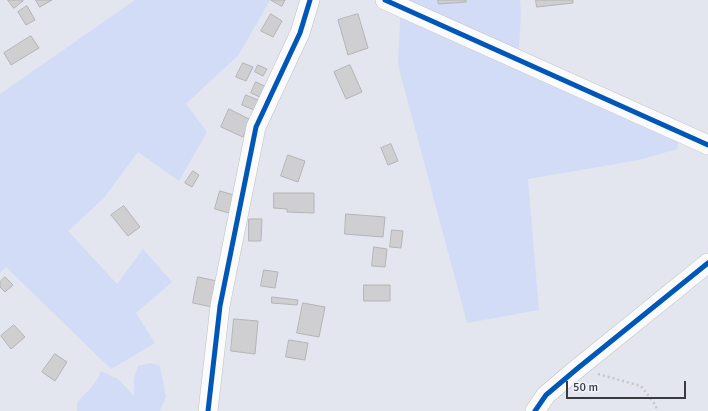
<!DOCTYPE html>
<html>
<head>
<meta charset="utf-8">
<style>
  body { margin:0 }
  #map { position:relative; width:708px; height:411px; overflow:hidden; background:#e3e6ee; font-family:Signika,sans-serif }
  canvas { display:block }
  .scale { position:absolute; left:566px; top:381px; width:120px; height:18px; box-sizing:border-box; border:2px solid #393b40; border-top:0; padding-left:5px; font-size:12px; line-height:14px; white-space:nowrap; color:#393b40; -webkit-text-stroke:3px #eef2fd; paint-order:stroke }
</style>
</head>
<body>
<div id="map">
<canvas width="708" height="411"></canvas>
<div class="scale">50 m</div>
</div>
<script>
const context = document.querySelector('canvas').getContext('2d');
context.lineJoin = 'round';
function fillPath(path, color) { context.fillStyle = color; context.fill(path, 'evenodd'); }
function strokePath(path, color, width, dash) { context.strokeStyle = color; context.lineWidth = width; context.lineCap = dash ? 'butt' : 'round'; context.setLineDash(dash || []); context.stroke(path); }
const green = new Path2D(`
  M 135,0 L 270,0 L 238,56 L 220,72 L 186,104 L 207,132 L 179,181 L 138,152 L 103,199 L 68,231 L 117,284 L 143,249 L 172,282 L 136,313 L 155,343 L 111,369 L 6,267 L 0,273 L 0,94 Z
  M 401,0 L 520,0 L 521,14 L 518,65 L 679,138 L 677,149 L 639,160 L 528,179 L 539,310 L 467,323 L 398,65 Z
  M 151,363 L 160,366 L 166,397 L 160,411 L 77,411 L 77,402 C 86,393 97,383 101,371 L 118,379 L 134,396 L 134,379 L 138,366 Z`);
const building = new Path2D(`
  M 8,0 L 23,0 L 23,1 L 14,8 Z
  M 36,0 L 52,0 L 40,7 Z
  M 271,0 L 285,0 L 282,6 Z
  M 438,0 L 466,0 L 466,2 L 439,4 Z
  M 536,0 L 573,0 L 573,3 L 537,7 Z
  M 27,6 L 35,20 L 26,25 L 18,12 Z
  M 271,14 L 282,21 L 273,37 L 261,31 Z
  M 358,14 L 368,48 L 348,55 L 338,20 Z
  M 31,36 L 39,48 L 11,65 L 4,53 Z
  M 243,63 L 253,67 L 246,81 L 236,77 Z
  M 258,65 L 267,69 L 263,76 L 255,72 Z
  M 350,65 L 362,92 L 346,99 L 334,72 Z
  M 256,82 L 271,89 L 266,100 L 251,93 Z
  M 246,95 L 263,102 L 259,112 L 242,105 Z
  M 229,109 L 251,120 L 243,137 L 221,127 Z
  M 391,144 L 398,161 L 388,165 L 381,148 Z
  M 288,155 L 305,161 L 298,182 L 281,176 Z
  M 193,171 L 199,175 L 192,187 L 185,183 Z
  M 220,191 L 234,195 L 229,213 L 215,209 Z
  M 274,193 L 314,193 L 314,213 L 287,212 L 287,209 L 274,208 Z
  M 124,206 L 140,227 L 128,236 L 111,215 Z
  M 346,214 L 385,217 L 383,237 L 345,234 Z
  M 249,219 L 262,219 L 261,241 L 249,241 Z
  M 392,230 L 403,231 L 401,248 L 390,247 Z
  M 374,247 L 387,249 L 385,267 L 372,266 Z
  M 264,270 L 278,272 L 275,288 L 261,286 Z
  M 5,277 L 13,285 L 5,292 L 0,287 L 0,282 Z
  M 198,277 L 217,281 L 212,307 L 193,303 Z
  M 364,285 L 390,285 L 390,301 L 364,301 Z
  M 272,297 L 298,300 L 297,305 L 272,303 Z
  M 303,303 L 325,307 L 319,337 L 297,333 Z
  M 234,319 L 258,321 L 255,354 L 231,351 Z
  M 14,325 L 25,337 L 11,349 L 1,336 Z
  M 289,340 L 308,343 L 305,360 L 286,357 Z
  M 55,354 L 67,362 L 55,381 L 42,372 Z`);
const path = new Path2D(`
  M 598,374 L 641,386 L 654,403 L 658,411`);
const minor = new Path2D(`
  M 385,0 L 708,145
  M 208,411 L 220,306 L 256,127 L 300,33 L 310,0
  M 535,411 L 546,395 L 578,368 L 708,263`);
const cycleway = new Path2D(`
  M 385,0 L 708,145
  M 208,411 L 220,306 L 256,127 L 300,33 L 310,0
  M 535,411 L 546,395 L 578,368 L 708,263`);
fillPath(green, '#d2dcf6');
fillPath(building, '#cfcfd1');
strokePath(building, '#b4b3b5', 1);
strokePath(minor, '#bec1c6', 20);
strokePath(path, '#c5c6c8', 2.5, [2, 3]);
strokePath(minor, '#fbfbfc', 19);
strokePath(cycleway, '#0057b8', 5);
</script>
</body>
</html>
